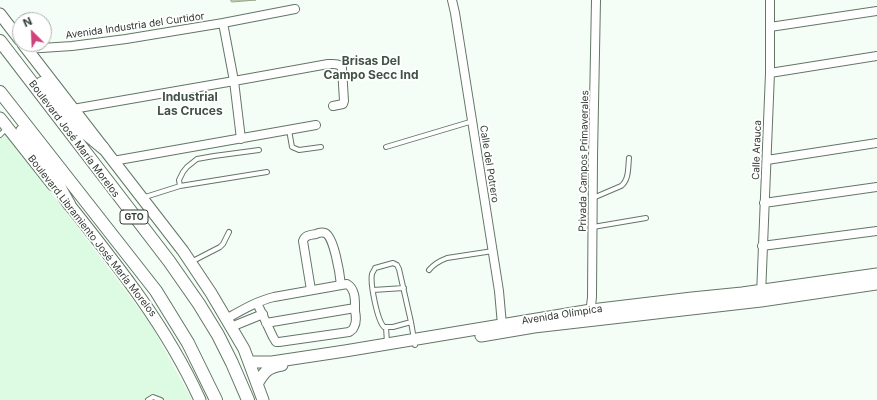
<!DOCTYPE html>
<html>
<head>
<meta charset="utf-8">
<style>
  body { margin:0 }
  #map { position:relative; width:877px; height:400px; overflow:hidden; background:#f5fef6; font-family:Inter,sans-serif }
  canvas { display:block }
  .north { position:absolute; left:12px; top:12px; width:40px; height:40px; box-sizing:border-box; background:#fff; border:1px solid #adb0ad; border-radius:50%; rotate:336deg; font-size:11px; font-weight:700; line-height:16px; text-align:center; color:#323a33 }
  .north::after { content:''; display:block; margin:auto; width:14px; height:18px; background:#cd437b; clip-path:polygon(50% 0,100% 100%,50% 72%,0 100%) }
</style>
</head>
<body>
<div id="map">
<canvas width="877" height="400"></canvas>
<div class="north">N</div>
</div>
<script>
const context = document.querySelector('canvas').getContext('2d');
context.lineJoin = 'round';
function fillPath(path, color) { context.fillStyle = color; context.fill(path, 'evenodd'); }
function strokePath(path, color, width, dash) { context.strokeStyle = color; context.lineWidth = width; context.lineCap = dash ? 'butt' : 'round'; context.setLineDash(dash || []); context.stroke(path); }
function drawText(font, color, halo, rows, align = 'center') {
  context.font = font + ' Inter,sans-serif'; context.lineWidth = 3.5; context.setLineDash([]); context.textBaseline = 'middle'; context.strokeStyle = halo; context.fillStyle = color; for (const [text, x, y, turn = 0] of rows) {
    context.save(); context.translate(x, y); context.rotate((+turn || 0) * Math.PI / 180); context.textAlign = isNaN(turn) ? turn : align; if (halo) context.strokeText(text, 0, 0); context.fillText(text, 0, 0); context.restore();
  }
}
const built = new Path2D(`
  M 0,125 L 150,323 L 192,400 L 0,400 Z`);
const building = new Path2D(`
  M 231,0 L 256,0 L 232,2 Z`);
const lane = new Path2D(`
  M 289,130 L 292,147 L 299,150 L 321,147
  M 0,135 L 7,128
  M 386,147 L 473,121
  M 180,186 L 179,180 L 183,172 L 187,167 L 197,159 L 214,156 L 259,150
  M 142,198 L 180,186 L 267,172
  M 593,198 L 621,186 C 629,180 628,168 629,158
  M 593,227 L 646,218
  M 191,262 L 220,247 L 223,244 L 229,232
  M 393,263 L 397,265 L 399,269 L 411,322 L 393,327 L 384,327 C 377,320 370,283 372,274 C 372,273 375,269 375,268 Z
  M 429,270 C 434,264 439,261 447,258 L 493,251
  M 373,290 L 404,288
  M 411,322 L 415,345
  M 386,327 L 387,343
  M 148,400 L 153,397 L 161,400`);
const street = new Path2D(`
  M 452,0 L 455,13 L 499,291 L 502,325 L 503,329
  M 223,23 L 234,81 L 241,139
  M 770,27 L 877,11
  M 26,49 L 72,46 L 126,39 L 223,23 L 295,9
  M 770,73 L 877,56
  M 73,109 L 234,81 L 328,64 C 334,64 339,63 342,68 L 344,101 L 343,104 L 333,106
  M 767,160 L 877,143
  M 113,161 L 316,125
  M 764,203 L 877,187
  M 762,246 L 877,231
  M 311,290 L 303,241 C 305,235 310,235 316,234 C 318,233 322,232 325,233 C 334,236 340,275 341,285
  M 761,295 L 770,73 L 770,0
  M 590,315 L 592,297 L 593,157 L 596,0
  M 226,319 C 242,310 257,301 274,297 L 347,284 C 356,289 355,302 355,311 C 356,316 357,322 354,327 C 353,330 352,330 349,332 L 279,342 L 276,342 L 273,337 L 257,303
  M 266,323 L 355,308
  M 231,327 L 263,314`);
const secondary = new Path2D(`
  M 0,14 L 20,40
  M 23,44 L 183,251 L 211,293 L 244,349 L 263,400
  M 0,118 L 53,185
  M 64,198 C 115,262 166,325 200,400
  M 481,336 L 534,327 L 761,301 L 877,284
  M 249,362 L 272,362 L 345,351 L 591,310 L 692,298 L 742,293 L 877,274
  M 257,384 C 264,372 268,367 282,365`);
const primary = new Path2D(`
  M 0,41 L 169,261 L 199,304 L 218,335 L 232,363 L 248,400
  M 42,83 L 77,126 L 103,148
  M 0,92 L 156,291 L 188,343 L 216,400
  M 22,131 L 52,174 L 69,204`);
const shields = [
  [134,217,28]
];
const shieldNames = [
  ["GTO",134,217]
];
const streetNames = [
  ["Avenida Industria del Curtidor",135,26,-8],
  ["Boulevard José María Morelos",74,139,53],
  ["Calle Arauca",757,150,-88],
  ["Privada Campos Primaverales",584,161,-89],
  ["Calle del Potrero",489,164,81],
  ["Boulevard Libramiento José María Morelos",92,236,52],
  ["Avenida Olímpica",562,315,-9]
];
const quarterNames = [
  ["Brisas Del",371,61],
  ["Campo Secc Ind",371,75],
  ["Industrial",190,97],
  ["Las Cruces",190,111]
];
fillPath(built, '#ddfae2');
fillPath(building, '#e1e7cf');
strokePath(building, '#9ca38c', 1);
strokePath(lane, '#637666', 6);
strokePath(street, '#637666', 10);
strokePath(secondary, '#637666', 13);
strokePath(primary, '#637666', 14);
strokePath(lane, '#fff', 4);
strokePath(street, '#fff', 8);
strokePath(secondary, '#fff', 11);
strokePath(primary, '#fff', 12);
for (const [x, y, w] of shields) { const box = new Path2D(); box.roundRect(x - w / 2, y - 7, w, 14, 3); context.fillStyle = '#fff'; context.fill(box); strokePath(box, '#323a33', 1); }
drawText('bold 9px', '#323a33', null, shieldNames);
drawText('10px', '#323a33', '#fff', streetNames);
drawText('bold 12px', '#415344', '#fff', quarterNames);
</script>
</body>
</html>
